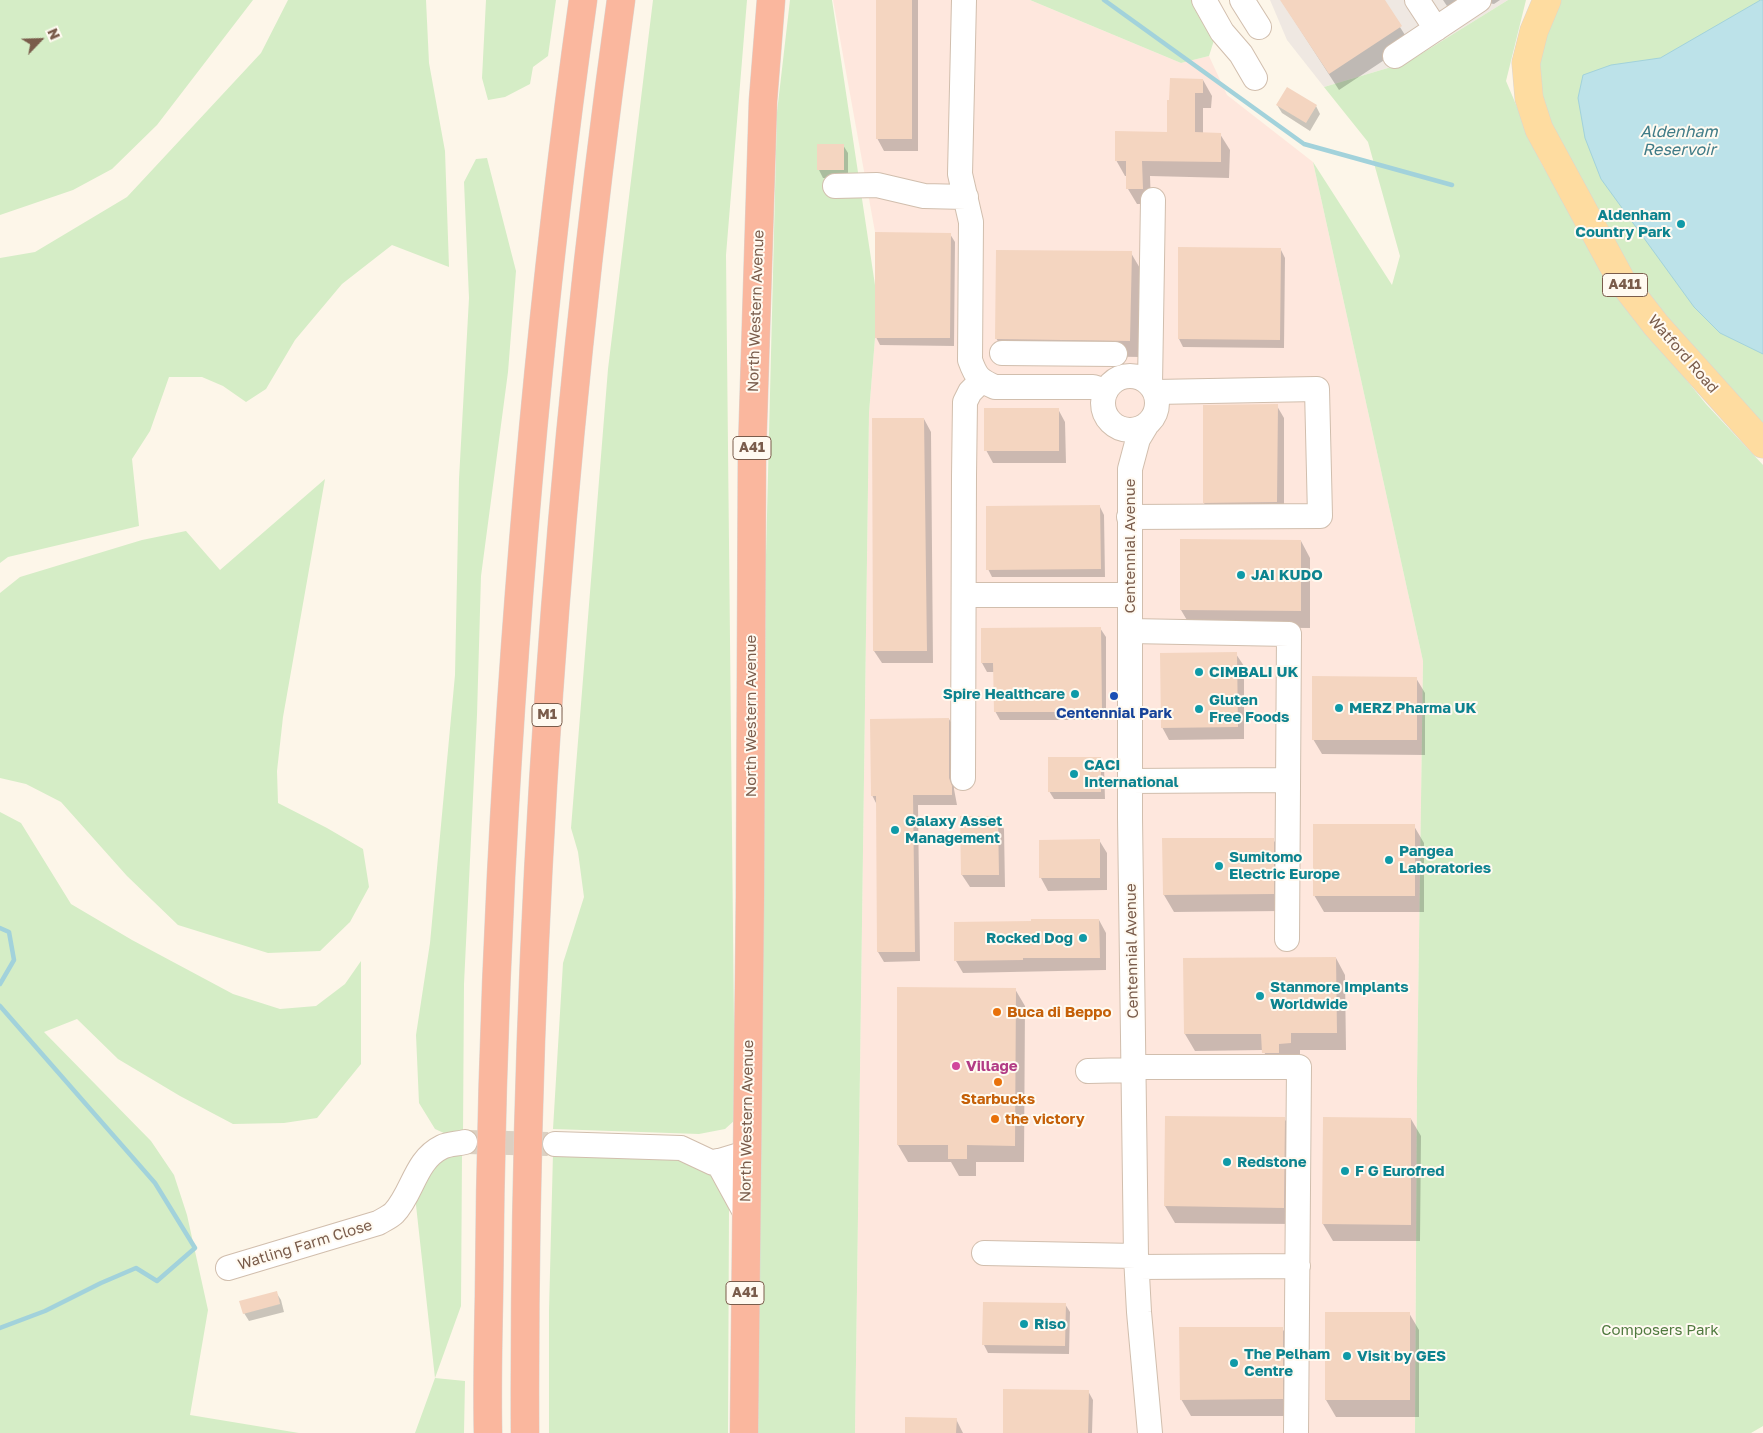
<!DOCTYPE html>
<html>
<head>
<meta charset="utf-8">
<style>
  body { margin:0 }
  #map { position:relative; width:1763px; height:1433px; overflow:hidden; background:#fdf6e9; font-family:"Golos Text",sans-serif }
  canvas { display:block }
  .north { position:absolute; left:15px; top:15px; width:50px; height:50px; -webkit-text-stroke:4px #fffaf1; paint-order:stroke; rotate:66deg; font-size:14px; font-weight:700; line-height:20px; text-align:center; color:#7a5c4b }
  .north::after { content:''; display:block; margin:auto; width:18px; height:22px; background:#7a5c4b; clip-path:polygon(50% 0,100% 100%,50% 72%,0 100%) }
</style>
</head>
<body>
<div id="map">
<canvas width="1763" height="1433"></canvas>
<div class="north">N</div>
</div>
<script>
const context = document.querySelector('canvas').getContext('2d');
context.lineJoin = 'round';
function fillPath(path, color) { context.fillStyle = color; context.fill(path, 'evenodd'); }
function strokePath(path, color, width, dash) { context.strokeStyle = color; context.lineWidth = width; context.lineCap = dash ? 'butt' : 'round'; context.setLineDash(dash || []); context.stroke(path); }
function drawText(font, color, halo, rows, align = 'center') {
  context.font = font + ' "Golos Text",sans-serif'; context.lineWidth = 4; context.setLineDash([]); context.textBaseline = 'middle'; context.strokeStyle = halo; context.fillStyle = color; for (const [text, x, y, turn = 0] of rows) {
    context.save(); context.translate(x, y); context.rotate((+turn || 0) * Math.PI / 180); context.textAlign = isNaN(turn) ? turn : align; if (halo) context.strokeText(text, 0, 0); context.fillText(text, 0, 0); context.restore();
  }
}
const commercial = new Path2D(`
  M 833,0 L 1030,0 L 1181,63 L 1209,56 L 1227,95 L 1313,162 L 1423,661 L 1417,1082 L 1415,1433 L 855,1433 L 869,413 L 875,338 L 875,232 Z`);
const industrial = new Path2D(`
  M 1270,0 L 1508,0 L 1408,62 L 1324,87 L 1287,40 Z`);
const green = new Path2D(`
  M 0,0 L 253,0 L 157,125 L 112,169 L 73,190 L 0,215 Z
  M 288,0 L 426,0 L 429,63 L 445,151 L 449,267 L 392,245 L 342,284 L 295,340 L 266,389 L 246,402 L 223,386 L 202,377 L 169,377 L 150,431 L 132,459 L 139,526 L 8,557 L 0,563 L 0,258 L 35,252 L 127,197 L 261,53 Z
  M 486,0 L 556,0 L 548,56 L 533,67 L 530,84 L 505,97 L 488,100 L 482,78 Z
  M 653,0 L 747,0 L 726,255 L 735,1120 L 725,1129 L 699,1134 L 553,1129 L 563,963 L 584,897 L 578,852 L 571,828 L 608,369 Z
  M 790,0 L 832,0 L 875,285 L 875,338 L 869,413 L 855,1433 L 758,1433 L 766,555 L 777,112 Z
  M 1030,0 L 1196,0 L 1216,34 L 1209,56 L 1181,63 Z
  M 1508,0 L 1526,0 L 1506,81 L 1540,161 L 1618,296 L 1706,404 L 1763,465 L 1763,1426 L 1751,1433 L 1415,1433 L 1417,1082 L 1423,661 L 1313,162 L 1392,285 L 1400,256 L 1368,142 L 1324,87 L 1408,62 Z
  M 1557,0 L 1763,0 L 1763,429 L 1629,277 L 1538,105 L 1534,56 Z
  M 487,158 L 516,271 L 508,372 L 481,576 L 477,715 L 464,984 L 463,1134 L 446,1134 L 435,1129 L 419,1103 L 416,1035 L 430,943 L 455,675 L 459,479 L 469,298 L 464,182 L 476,159 Z
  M 325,479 L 283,717 L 277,771 L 278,803 L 327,828 L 363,849 L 369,887 L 350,922 L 320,951 L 268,953 L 178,925 L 127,876 L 61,802 L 26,784 L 0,778 L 0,593 L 20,577 L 142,540 L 186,531 L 220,570 Z
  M 0,812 L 21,823 L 71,904 L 132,940 L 233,994 L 280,1009 L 316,1006 L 345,984 L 361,961 L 361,1064 L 317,1118 L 284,1123 L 233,1124 L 180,1096 L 118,1059 L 77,1019 L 44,1032 L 151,1141 L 174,1175 L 187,1215 L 208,1310 L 190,1415 L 299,1433 L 0,1433 Z
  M 553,1153 L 665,1154 L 714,1173 L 729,1209 L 728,1433 L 549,1433 L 549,1311 Z
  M 448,1155 L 462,1155 L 461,1306 L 435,1378 L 465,1381 L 464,1433 L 415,1433 L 435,1378 L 415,1196 L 427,1171 Z`);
const water = new Path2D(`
  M 1761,0 L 1763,0 L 1763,354 L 1720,333 L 1694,307 L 1601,179 L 1585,138 L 1578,98 L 1583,75 L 1611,65 L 1660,58 Z`);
const shadow = new Path2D(`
  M 877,0 L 918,0 L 918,151 L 884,151 L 877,138 Z
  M 1281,0 L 1383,0 L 1410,43 L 1339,90 Z
  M 1443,0 L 1500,0 L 1494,4 L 1488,3 L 1457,21 Z
  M 1203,80 L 1212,96 L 1211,108 L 1203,108 L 1203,134 L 1220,134 L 1230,150 L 1229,178 L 1150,176 L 1151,204 L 1137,204 L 1128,189 L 1127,176 L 1125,176 L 1116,160 L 1168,133 Z
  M 1277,105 L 1316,106 L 1320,114 L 1310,131 L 1282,113 Z
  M 843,145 L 848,153 L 848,178 L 823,178 L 819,170 Z
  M 950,234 L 955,242 L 954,346 L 880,345 L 876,337 Z
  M 1281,250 L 1285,258 L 1284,348 L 1183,347 L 1179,339 Z
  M 1131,253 L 1141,270 L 1140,357 L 1006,355 L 996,338 Z
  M 1277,406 L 1284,418 L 1284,515 L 1211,515 L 1204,503 Z
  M 1058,409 L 1065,422 L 1066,463 L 993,463 L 986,450 Z
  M 924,419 L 931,432 L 933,663 L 882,663 L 874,651 Z
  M 1100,507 L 1104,515 L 1105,577 L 992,577 L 988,569 Z
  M 1182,541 L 1301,541 L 1310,558 L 1310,628 L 1191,627 L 1181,610 Z
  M 1100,628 L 1106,637 L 1106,720 L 1000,720 L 995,711 L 995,672 L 987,672 L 982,663 Z
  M 1236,654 L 1244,666 L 1244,739 L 1169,740 L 1162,727 Z
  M 1416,678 L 1425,693 L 1425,755 L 1322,754 L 1313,739 Z
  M 949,719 L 955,729 L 954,789 L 957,805 L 918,805 L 920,961 L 884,962 L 878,952 L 877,805 L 872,795 Z
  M 1100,758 L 1104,766 L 1105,799 L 1054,799 L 1049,791 Z
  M 997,817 L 1004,829 L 1005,887 L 970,887 L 962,875 Z
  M 1414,826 L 1424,843 L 1424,912 L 1324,912 L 1314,895 Z
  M 1273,839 L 1283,856 L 1283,911 L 1174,912 L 1164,895 Z
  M 1099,840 L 1107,853 L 1107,890 L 1048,891 L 1041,878 L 1040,841 Z
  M 1099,920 L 1106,933 L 1106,970 L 963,973 L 956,961 Z
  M 1336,958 L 1345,975 L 1346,1050 L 1300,1050 L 1300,1060 L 1273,1069 L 1263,1050 L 1195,1051 L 1185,1034 L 1184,959 Z
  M 1015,989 L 1025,1006 L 1024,1162 L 976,1162 L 976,1176 L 959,1176 L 951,1162 L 908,1162 L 898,1145 Z
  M 1284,1118 L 1294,1135 L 1293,1224 L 1175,1223 L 1165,1206 Z
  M 1411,1119 L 1421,1136 L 1420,1241 L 1333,1241 L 1323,1224 Z
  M 276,1292 L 281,1300 L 284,1312 L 249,1321 L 244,1313 Z
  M 984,1303 L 1065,1304 L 1070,1312 L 1069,1354 L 988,1353 L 984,1345 Z
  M 1409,1313 L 1419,1330 L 1419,1417 L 1336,1417 L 1326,1400 Z
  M 1282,1328 L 1292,1345 L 1292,1416 L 1191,1416 L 1181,1399 Z
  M 1088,1391 L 1093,1400 L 1092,1433 L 1004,1433 Z
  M 956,1419 L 963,1433 L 906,1433 Z`);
const stream = new Path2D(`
  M 1104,0 L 1304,144 L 1452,185
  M 0,928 L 9,932 L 14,960 L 0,984
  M 0,1006 L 155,1183 L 195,1248 L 157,1281 L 136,1268 L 101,1283 L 45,1311 L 0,1328`);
const building = new Path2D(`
  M 876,0 L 912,0 L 912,139 L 876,139 Z
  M 1280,0 L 1385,0 L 1402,26 L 1329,74 Z
  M 1170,78 L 1203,79 L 1203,93 L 1195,93 L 1195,132 L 1221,133 L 1221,162 L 1142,161 L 1143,189 L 1126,189 L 1126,161 L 1115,161 L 1115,131 L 1167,132 L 1167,100 L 1169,100 Z
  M 1287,87 L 1317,105 L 1306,123 L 1276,105 Z
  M 817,144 L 844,144 L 844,170 L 817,170 Z
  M 875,232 L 951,233 L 950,338 L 875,338 Z
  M 1178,247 L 1281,248 L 1280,340 L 1178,339 Z
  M 996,250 L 1132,251 L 1130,341 L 995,339 Z
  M 1278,404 L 1277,502 L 1203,503 L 1203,405 Z
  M 984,408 L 1059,408 L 1059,451 L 984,451 Z
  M 872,418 L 924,418 L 927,651 L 873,651 Z
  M 1100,505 L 1101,569 L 986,570 L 986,506 Z
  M 1180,539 L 1301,540 L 1301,611 L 1180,610 Z
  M 1101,627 L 1102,712 L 994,712 L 993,663 L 981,663 L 981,628 Z
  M 1237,652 L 1238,727 L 1161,728 L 1160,653 Z
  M 1312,676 L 1417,677 L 1417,740 L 1312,740 Z
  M 949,718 L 949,778 L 952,786 L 952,795 L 913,795 L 915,952 L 877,952 L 876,796 L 871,796 L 870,719 Z
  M 1048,757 L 1101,757 L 1101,792 L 1048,792 Z
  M 960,816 L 998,816 L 999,875 L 961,875 Z
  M 1313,824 L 1415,824 L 1415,896 L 1313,896 Z
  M 1162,838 L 1274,838 L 1274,894 L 1163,895 Z
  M 1100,839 L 1100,878 L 1039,878 L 1039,840 Z
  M 1031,919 L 1099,919 L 1100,958 L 1023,958 L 1023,960 L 954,961 L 954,922 L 1031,921 Z
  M 1336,957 L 1337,1033 L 1291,1033 L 1291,1043 L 1279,1044 L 1279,1053 L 1262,1053 L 1261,1034 L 1184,1034 L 1183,958 Z
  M 897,987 L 1016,988 L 1015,1146 L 967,1145 L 967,1159 L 948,1159 L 948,1145 L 897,1145 Z
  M 1165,1116 L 1285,1117 L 1284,1208 L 1164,1206 Z
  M 1323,1117 L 1411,1118 L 1411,1225 L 1322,1224 Z
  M 277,1291 L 280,1304 L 243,1314 L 239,1301 Z
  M 983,1302 L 1066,1303 L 1065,1346 L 982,1345 Z
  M 1325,1312 L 1410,1312 L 1410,1400 L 1325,1400 Z
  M 1179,1327 L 1283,1327 L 1283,1399 L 1180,1400 Z
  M 1003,1389 L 1089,1390 L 1088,1433 L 1003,1433 Z
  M 905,1417 L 957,1418 L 956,1433 L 905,1433 Z`);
const minorTunnel = new Path2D(`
  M 465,1142 L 548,1144`);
const minor = new Path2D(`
  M 964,0 L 960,174 L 971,222 L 970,360 C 976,377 979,380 995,387 L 1093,387 L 1106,391
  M 1204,0 L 1222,32 L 1241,54 L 1255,78
  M 1242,0 L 1259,27
  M 1417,0 L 1436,29
  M 1395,56 L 1479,0
  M 835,186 L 877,185 L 924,196 L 966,197
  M 1002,353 L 1115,354
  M1103 403a27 27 0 1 1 54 0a27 27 0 1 1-54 0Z
  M 1150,384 L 1153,200
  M 1147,424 L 1138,439 L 1130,469 L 1130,818 L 1136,1256 L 1139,1312 L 1150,1433
  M 1129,517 L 1320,516 L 1317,389 L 1155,392
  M 964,595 L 1130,595
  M 1130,631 L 1289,634 L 1287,939
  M 963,778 L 964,476 L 965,402 L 970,392 L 981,381
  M 1130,781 L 1287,780
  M 1133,1067 L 1299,1067 L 1296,1433
  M 1088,1071 L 1133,1070
  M 555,1144 L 681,1148 L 713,1163 L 746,1153
  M 717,1161 L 746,1214
  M 984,1253 L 1136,1256
  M 1137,1267 L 1298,1266
  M 228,1268 L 378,1223 C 383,1220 390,1217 394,1213 C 413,1193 415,1160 442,1147 C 448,1144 457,1144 465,1142`);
const major = new Path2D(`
  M 1547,0 L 1534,31 L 1526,63 L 1529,98 L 1539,129 L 1621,280 L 1656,325 L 1763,444`);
const highway = new Path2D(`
  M 488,1433 C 487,1387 488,1342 489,1296 C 490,1156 494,1017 501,877 C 516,584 542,291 583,0
  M 525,1433 C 523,954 555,475 621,0
  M 744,1433 L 750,897 L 752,454 L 763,101 L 771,0`);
const markers = [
  [1681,224,5,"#0f9aa8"],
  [1241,575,5,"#0f9aa8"],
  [1199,672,5,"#0f9aa8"],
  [1075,694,5,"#0f9aa8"],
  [1114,696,5,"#1a4fb4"],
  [1339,708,5,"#0f9aa8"],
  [1199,709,5,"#0f9aa8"],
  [1074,774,5,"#0f9aa8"],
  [895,830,5,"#0f9aa8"],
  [1389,860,5,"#0f9aa8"],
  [1219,866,5,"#0f9aa8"],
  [1083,938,5,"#0f9aa8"],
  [1260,996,5,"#0f9aa8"],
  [997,1012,5,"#e8710a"],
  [956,1066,5,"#d1479c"],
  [998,1082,5,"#e8710a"],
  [995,1119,5,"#e8710a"],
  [1227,1162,5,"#0f9aa8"],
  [1345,1171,5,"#0f9aa8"],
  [1024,1324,5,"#0f9aa8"],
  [1347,1356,5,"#0f9aa8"],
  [1234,1363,5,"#0f9aa8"]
];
const shields = [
  [1625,285,45],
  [752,448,38],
  [547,715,30],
  [745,1293,38]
];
const shieldNames = [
  ["A411",1625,285],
  ["A41",752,448],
  ["M1",547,715],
  ["A41",745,1293]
];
const cultureNames = [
  ["Aldenham",1671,215,"right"],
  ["Country Park",1671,232,"right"],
  ["JAI KUDO",1251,575],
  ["CIMBALI UK",1209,672],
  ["Spire Healthcare",1065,694,"right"],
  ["Gluten",1209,700],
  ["Free Foods",1209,717],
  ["MERZ Pharma UK",1349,708],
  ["CACI",1084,765],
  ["International",1084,782],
  ["Galaxy Asset",905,821],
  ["Management",905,838],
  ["Pangea",1399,851],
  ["Laboratories",1399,868],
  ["Sumitomo",1229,857],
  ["Electric Europe",1229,874],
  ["Rocked Dog",1073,938,"right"],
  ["Stanmore Implants",1270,987],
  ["Worldwide",1270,1004],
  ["Redstone",1237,1162],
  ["F G Eurofred",1355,1171],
  ["Riso",1034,1324],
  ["The Pelham",1244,1354],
  ["Centre",1244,1371],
  ["Visit by GES",1357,1356]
];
const streetNames = [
  ["North Western Avenue",756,311,-88],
  ["Watford Road",1683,354,49],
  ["Centennial Avenue",1130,546,-90],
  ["North Western Avenue",751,716,-90],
  ["Centennial Avenue",1132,951,-91],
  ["North Western Avenue",747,1121,-89],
  ["Watling Farm Close",305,1245,-17]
];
const transitNames = [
  ["Centennial Park",1114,713]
];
const foodNames = [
  ["Buca di Beppo",1007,1012],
  ["Starbucks",998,1099,"center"],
  ["the victory",1005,1119]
];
const hotelNames = [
  ["Village",966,1066]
];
const parkNames = [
  ["Composers Park",1660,1330]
];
const waterNames = [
  ["Aldenham",1679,132],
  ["Reservoir",1679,150]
];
fillPath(commercial, '#fee7dd');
fillPath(industrial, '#efe8e2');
fillPath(green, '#d5edc6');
fillPath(water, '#bce2e9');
strokePath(water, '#a2d2db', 1);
fillPath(shadow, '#0003');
strokePath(stream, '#a2d2db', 4.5);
fillPath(building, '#f4d5c0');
strokePath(minorTunnel, '#dcd0c2', 24, [24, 12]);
strokePath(minor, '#d1bead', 26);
strokePath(major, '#dcd5d0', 29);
strokePath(highway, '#dcd5d0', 29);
strokePath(minor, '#fff', 24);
strokePath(major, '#fedca0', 28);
strokePath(highway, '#fab79e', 28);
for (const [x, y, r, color] of markers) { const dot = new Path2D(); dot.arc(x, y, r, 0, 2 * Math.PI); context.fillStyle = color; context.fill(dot); strokePath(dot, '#fffaf1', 2); }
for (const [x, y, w] of shields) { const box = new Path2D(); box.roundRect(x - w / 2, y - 11.5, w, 23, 4); context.fillStyle = '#fffaf1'; context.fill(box); strokePath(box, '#7a5c4b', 1); }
drawText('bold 14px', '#7a5c4b', null, shieldNames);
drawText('bold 15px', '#0d838f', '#fffaf1', cultureNames, 'left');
drawText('15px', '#7a5c4b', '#fffaf1', streetNames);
drawText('bold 15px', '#164399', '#fffaf1', transitNames);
drawText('bold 15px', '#c56008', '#fffaf1', foodNames, 'left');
drawText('bold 15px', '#b23c85', '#fffaf1', hotelNames, 'left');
drawText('15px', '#507a3f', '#fffaf1', parkNames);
drawText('italic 16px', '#3f7b87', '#fffaf1', waterNames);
</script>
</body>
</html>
